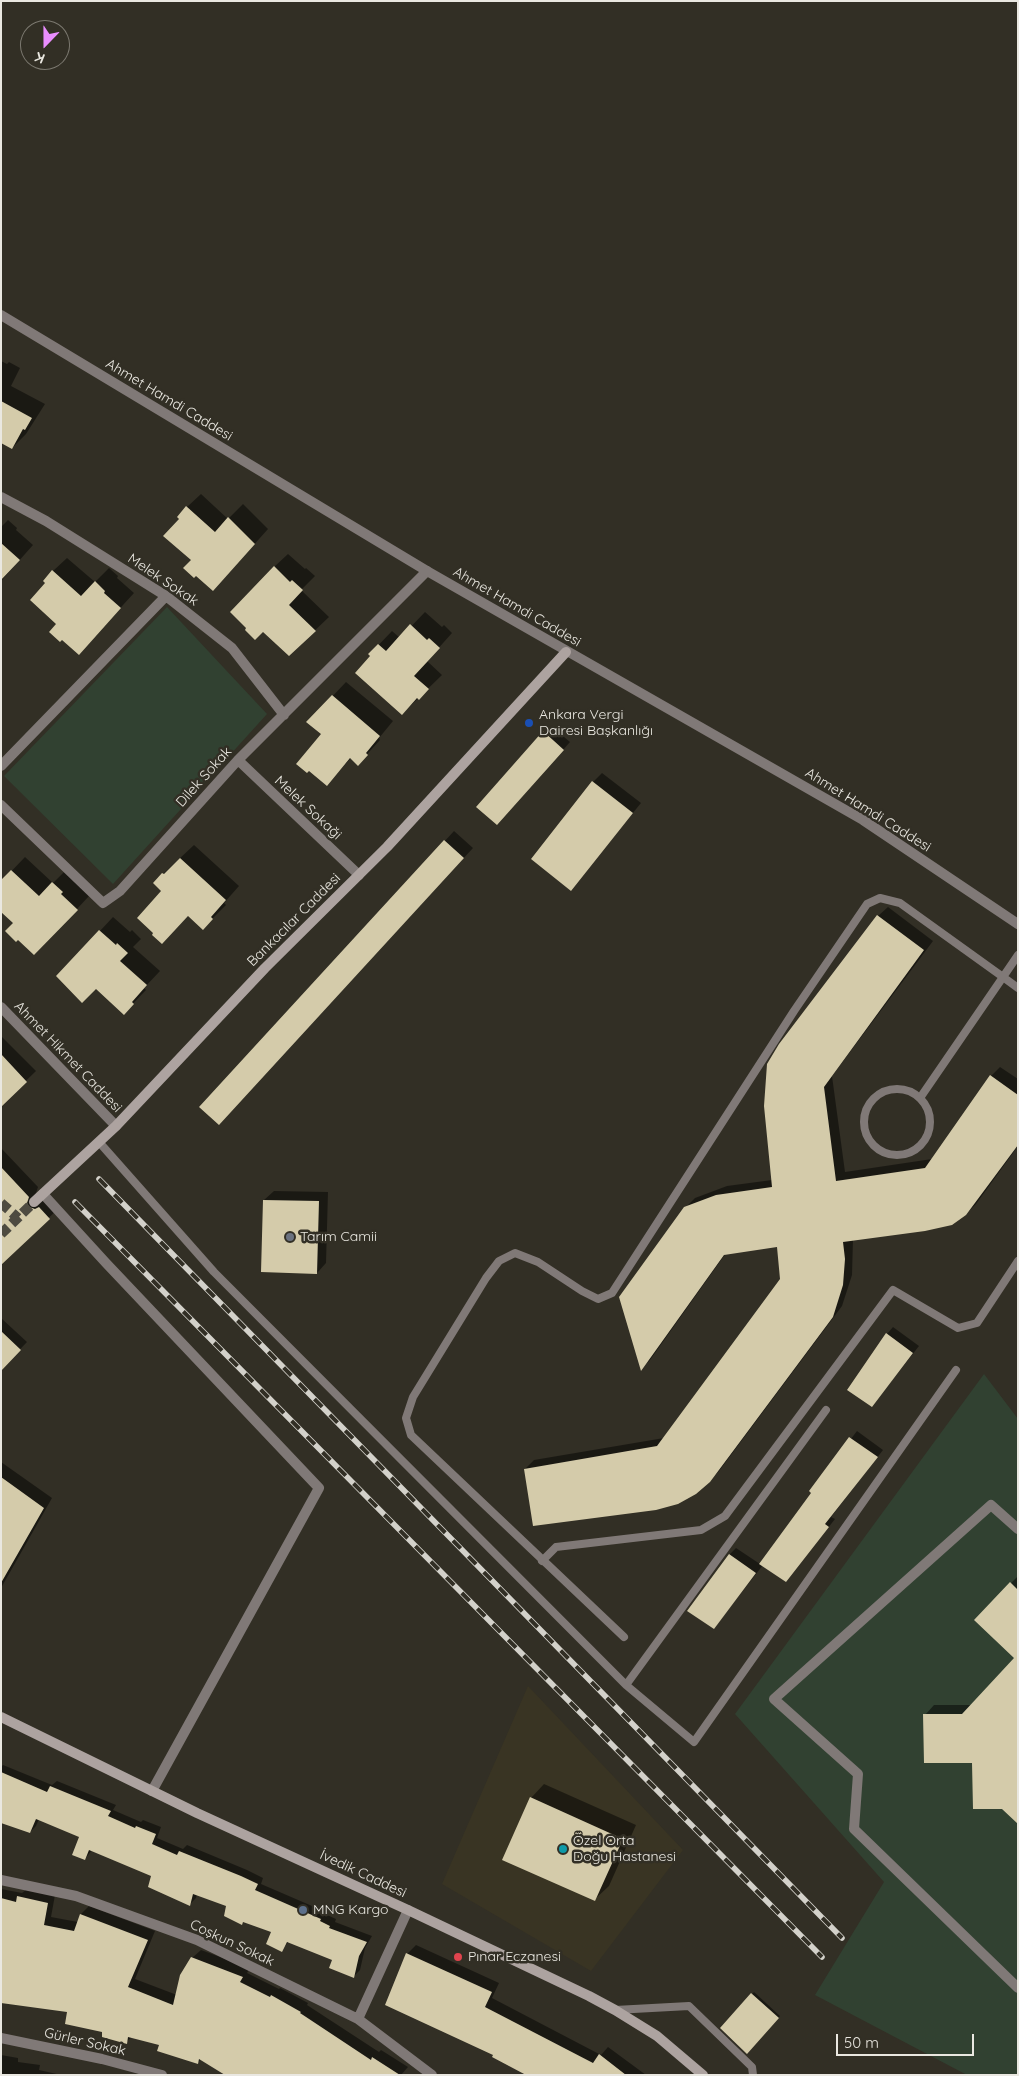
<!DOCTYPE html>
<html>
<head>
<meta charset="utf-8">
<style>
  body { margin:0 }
  #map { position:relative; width:1019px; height:2076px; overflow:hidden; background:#322f25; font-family:Quicksand,sans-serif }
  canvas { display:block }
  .frame { position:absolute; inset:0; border:2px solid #eae8e1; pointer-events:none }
  .north { position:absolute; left:20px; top:20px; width:50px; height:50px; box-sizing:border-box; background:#322f25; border:1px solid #7c7970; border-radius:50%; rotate:202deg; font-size:14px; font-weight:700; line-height:20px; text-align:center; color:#eae8e1 }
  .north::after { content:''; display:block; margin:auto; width:18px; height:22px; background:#e98dfe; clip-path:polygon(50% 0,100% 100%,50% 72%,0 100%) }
  .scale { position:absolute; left:836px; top:2034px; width:138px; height:22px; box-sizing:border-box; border:2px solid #eae8e1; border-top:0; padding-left:6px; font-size:15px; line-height:18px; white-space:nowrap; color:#eae8e1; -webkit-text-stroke:4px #322f25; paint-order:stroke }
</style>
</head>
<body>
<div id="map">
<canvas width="1019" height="2076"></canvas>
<div class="frame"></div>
<div class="north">K</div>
<div class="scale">50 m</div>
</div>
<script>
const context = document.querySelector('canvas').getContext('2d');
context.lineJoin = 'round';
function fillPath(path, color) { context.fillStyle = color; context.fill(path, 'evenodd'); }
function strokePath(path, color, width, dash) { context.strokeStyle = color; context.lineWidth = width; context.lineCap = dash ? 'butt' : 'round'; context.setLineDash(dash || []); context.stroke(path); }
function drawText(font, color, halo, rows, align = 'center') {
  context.font = font + ' Quicksand,sans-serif'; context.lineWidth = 5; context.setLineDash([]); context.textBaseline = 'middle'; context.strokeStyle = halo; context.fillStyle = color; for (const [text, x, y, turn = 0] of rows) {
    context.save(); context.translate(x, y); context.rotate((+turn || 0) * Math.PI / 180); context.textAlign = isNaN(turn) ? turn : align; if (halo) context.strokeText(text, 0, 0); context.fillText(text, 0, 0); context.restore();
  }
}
const built = new Path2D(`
  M 528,1686 L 683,1850 L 591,1971 L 442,1884 Z`);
const green = new Path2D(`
  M 167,607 L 267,714 L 113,884 L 4,776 Z
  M 984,1374 L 1018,1419 L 1018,2075 L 967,2075 L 815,1995 L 884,1882 L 735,1714 Z`);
const shadow = new Path2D(`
  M 1,361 L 7,364 L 9,362 L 20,368 L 11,386 L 45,404 L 26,434 L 12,448 L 1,442 Z
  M 201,494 L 228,519 L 243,504 L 268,529 L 226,576 L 192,560 L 180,519 L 187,507 Z
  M 8,520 L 17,528 L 16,530 L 33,545 L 1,581 L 1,527 Z
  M 288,554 L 305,569 L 306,568 L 315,576 L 301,590 L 329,617 L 289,655 L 263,630 L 274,567 Z
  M 67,558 L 95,582 L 109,568 L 118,576 L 117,578 L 134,593 L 79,653 L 58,624 L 47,583 L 53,571 Z
  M 425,612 L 442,627 L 444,625 L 452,633 L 427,661 L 442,675 L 402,714 L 370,654 L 392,631 L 400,638 Z
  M 346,682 L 393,721 L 379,738 L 380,740 L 358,764 L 351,758 L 327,784 L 323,734 L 308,722 Z
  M 551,726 L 570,742 L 504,817 L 544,732 Z
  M 602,773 L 641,803 L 571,889 L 593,782 Z
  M 454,831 L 473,848 L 228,1114 L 201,1107 Z
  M 194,845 L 239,886 L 224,903 L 226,905 L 203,928 L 189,915 L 162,943 L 163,874 Z
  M 25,857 L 53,883 L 67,869 L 90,895 L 48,940 L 15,923 L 3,880 Z
  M 888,907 L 933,941 L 832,1076 L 845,1172 L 932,1159 L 991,1076 L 1000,1067 L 1018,1079 L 1018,1146 L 976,1204 L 966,1214 L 853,1239 L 852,1275 L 842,1306 L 719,1471 L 709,1481 L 525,1469 L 534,1460 L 664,1438 L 782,1279 L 778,1246 L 726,1253 L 650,1360 L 642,1368 L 685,1208 L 695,1198 L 727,1186 L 772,1180 L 878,916 Z
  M 113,917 L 130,932 L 132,930 L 141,939 L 133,947 L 160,971 L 144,988 L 146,990 L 124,1013 L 96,987 L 58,976 Z
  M 1,1036 L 36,1071 L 1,1105 Z
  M 1,1148 L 38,1187 L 36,1193 L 39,1198 L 58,1209 L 1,1263 Z
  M 274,1191 L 328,1192 L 326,1263 L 317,1273 L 264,1200 Z
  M 1,1318 L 27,1342 L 1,1369 Z
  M 893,1327 L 919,1346 L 872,1406 L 887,1334 Z
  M 857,1431 L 883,1450 L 831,1517 L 835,1519 L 792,1574 L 763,1565 L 714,1628 L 730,1554 L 736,1548 L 760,1564 L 813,1493 L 811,1491 Z
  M 1,1462 L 52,1498 L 1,1588 Z
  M 1018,1576 L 1018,1816 L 973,1761 L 925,1715 L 934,1705 L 972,1705 L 1016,1658 L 975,1620 Z
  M 3,1765 L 52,1785 L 57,1781 L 116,1805 L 113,1810 L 141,1822 L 143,1820 L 161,1827 L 157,1838 L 183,1849 L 187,1845 L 247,1870 L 263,1878 L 261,1884 L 326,1912 L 325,1914 L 336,1919 L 335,1922 L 372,1936 L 365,1948 L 360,1970 L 354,1976 L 333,1959 L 289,1941 L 282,1950 L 272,1932 L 244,1921 L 242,1923 L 228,1906 L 197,1894 L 196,1898 L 190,1904 L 153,1876 L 92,1850 L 85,1859 L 80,1837 L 39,1819 L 36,1826 L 30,1832 L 1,1820 L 1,1767 Z
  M 544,1784 L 636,1825 L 609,1886 L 595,1899 L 531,1798 Z
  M 1,1889 L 22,1893 L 27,1889 L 55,1895 L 51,1917 L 78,1922 L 81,1914 L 89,1906 L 155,1931 L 135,1979 L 177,1995 L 192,1958 L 201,1950 L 250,1968 L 247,1973 L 279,1989 L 280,1988 L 308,2003 L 307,2005 L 379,2052 L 381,2050 L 408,2067 L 401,2075 L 228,2075 L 201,2059 L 197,2063 L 160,2044 L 132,2037 L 126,2042 L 68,2011 L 1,2002 Z
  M 416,1945 L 499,1983 L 492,1998 L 601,2055 L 608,2047 L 646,2075 L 528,2075 L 495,2054 L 407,1954 Z
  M 754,1992 L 780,2016 L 747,2052 L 721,2028 Z
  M 1,2055 L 18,2058 L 18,2062 L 40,2065 L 39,2070 L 61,2075 L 1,2075 Z`);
const building = new Path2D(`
  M 1,401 L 32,418 L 25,430 L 23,429 L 12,449 L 1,443 Z
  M 186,506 L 215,532 L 228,517 L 255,544 L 213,591 L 196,576 L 194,578 L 183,568 L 191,560 L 163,536 L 179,519 L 177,517 Z
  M 1,543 L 20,560 L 1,580 Z
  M 274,566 L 290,582 L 292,580 L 303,590 L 289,605 L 316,631 L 289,656 L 263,632 L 255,640 L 245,630 L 246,628 L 230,612 Z
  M 52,570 L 81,596 L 95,581 L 105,591 L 104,593 L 121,608 L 79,655 L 62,640 L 60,642 L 49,632 L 56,624 L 30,600 L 45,583 L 43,581 Z
  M 410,624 L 427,640 L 429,638 L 440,648 L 414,676 L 429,689 L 419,700 L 417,698 L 402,715 L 355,673 L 370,656 L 368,654 L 378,644 L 386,651 Z
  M 332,695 L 380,736 L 366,753 L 368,755 L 358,766 L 350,758 L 327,786 L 309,771 L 307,773 L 296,764 L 321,734 L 306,722 Z
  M 543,731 L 564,750 L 497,825 L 476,807 Z
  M 592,781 L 633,813 L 571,891 L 531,859 Z
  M 444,840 L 464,858 L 219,1125 L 199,1107 Z
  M 180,858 L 226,900 L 211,917 L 213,919 L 203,930 L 188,916 L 162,944 L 152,935 L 153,933 L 137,918 L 161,891 L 153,883 L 162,873 L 164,874 Z
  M 11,870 L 39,896 L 52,882 L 63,892 L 61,894 L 78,910 L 34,955 L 18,940 L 16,942 L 5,931 L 13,923 L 1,912 L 1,880 Z
  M 877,915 L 924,950 L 824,1087 L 836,1181 L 925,1168 L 990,1075 L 1018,1095 L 1018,1145 L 966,1215 L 952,1225 L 925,1231 L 843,1242 L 845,1259 L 843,1285 L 833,1317 L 710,1482 L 696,1494 L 678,1504 L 656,1510 L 533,1526 L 524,1469 L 657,1446 L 780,1279 L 777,1247 L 724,1255 L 641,1371 L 619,1297 L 684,1207 L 716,1195 L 772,1187 L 764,1106 L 767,1064 L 779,1044 Z
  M 99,930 L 116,945 L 117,943 L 128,953 L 120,961 L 147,985 L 132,1002 L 134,1004 L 124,1015 L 96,989 L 82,1003 L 56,976 Z
  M 1,1054 L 27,1082 L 1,1107 Z
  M 1,1167 L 29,1197 L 27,1203 L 29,1207 L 35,1209 L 39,1207 L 50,1219 L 1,1265 Z
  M 263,1200 L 319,1201 L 317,1274 L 261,1272 Z
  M 1,1331 L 21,1350 L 1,1371 Z
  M 886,1333 L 913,1353 L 872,1407 L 847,1390 Z
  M 849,1437 L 878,1457 L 825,1524 L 829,1527 L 786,1582 L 759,1564 L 811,1493 L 809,1491 Z
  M 1,1477 L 44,1508 L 1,1583 Z
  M 729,1554 L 756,1573 L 714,1629 L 687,1611 Z
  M 1010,1582 L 1018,1590 L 1018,1824 L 1002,1809 L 973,1809 L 972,1763 L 924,1763 L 923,1714 L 962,1714 L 1014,1658 L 974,1620 Z
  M 1,1772 L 47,1792 L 50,1786 L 111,1811 L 108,1816 L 135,1828 L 136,1826 L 156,1834 L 152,1844 L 177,1855 L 179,1851 L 241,1876 L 258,1884 L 255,1890 L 321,1919 L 320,1921 L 330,1926 L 329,1928 L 367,1942 L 359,1956 L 354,1978 L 329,1968 L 332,1960 L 287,1942 L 282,1952 L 266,1944 L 271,1932 L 243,1922 L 242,1925 L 224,1916 L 226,1906 L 193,1894 L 190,1906 L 148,1887 L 151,1876 L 89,1850 L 85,1860 L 72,1855 L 79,1837 L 36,1819 L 30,1833 L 1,1823 Z
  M 530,1797 L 623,1839 L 595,1901 L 502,1860 Z
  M 17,1896 L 48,1903 L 44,1925 L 74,1931 L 80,1914 L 148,1940 L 128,1987 L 173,2005 L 180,1975 L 191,1957 L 243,1977 L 240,1982 L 270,1997 L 271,1995 L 301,2012 L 300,2013 L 371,2060 L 372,2057 L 400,2075 L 225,2075 L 199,2059 L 198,2064 L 157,2051 L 159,2045 L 128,2037 L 127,2044 L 102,2037 L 102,2032 L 65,2024 L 67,2012 L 1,2003 L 1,1898 L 16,1902 Z
  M 406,1953 L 492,1992 L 485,2007 L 593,2063 L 599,2054 L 626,2075 L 526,2075 L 492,2057 L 493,2055 L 385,2005 Z
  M 751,1993 L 779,2018 L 747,2054 L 720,2028 Z`);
const minorTunnel = new Path2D(`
  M 1,1203 L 18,1218`);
const secondaryTunnel = new Path2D(`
  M 1,1234 L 34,1202`);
const service = new Path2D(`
  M 1018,955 L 1003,977 L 1018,988
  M864 1122a33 33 0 1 1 66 0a33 33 0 1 1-66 0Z
  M 99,1142 L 214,1272 L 626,1685 L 694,1742 L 956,1370
  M 542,1561 L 556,1547 L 701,1530 L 725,1516 L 893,1290 L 958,1328 L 977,1323 L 1018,1261
  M 624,1637 L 411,1435 L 406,1418 L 413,1397 L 486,1278 L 499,1261 L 515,1253 L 538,1262 L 582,1291 L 598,1299 L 612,1293 L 794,1011 L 867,904 L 880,898 L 900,903 L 1003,977 L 920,1098
  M 626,1685 L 826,1410
  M 615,2010 L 689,2006 L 752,2067 L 753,2075`);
const minor = new Path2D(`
  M 1,497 L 46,521 L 166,596 L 232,648 L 284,715
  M 238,760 L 359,875
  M 1,766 L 166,596
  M 1,805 L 103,903 L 120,891 L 238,760 L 427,571
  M 1,1007 L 116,1126
  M 1018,1529 L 991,1505 L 774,1699 L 858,1774 L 854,1829 L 1018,1988
  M 1,1880 L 76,1896 L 197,1940 L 358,2019 L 432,2075
  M 358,2019 L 408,1910
  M 1,2038 L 102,2059 L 162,2075`);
const tertiary = new Path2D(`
  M 1,315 L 427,571 L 863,820 L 1018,924
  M 43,1194 L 106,1263 L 319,1488 L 152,1791`);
const secondary = new Path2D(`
  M 34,1202 L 116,1126 L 265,968 L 387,847 L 566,652
  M 1,1717 L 197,1813 L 408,1910 L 589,1996 L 615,2010 L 657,2036 L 703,2075`);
const rail = new Path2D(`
  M 99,1179 L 842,1938
  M 75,1202 L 822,1957`);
const markers = [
  [529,723,5,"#1a4fb4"],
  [290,1237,5,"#6b7280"],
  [563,1849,5,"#0f9aa8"],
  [303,1910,5,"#5c6f8a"],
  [458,1957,5,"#e0444e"]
];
const streetNames = [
  ["Ahmet Hamdi Caddesi",169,400,31],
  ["Melek Sokak",163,580,34],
  ["Ahmet Hamdi Caddesi",517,607,30],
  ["Dilek Sokak",204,777,-48],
  ["Melek Sokaği",308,808,43],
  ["Ahmet Hamdi Caddesi",868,810,32],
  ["Bankacılar Caddesi",294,920,-45],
  ["Ahmet Hikmet Caddesi",68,1057,46],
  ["İvedik Caddesi",363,1874,25],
  ["Coşkun Sokak",232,1943,25],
  ["Gürler Sokak",85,2042,13]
];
const poiNames = [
  ["Ankara Vergi",539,715],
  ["Dairesi Başkanlığı",539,731],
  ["Tarım Camii",300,1237],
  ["Özel Orta",573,1841],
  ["Doğu Hastanesi",573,1857],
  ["MNG Kargo",313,1910],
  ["Pınar Eczanesi",468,1957]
];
fillPath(built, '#393423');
fillPath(green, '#314131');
fillPath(shadow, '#0007');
fillPath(building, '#d4cbaa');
strokePath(minorTunnel, '#4e4b41', 10, [10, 5]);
strokePath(secondaryTunnel, '#4e4b41', 10, [10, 5]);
strokePath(service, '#807977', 8);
strokePath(minor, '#807977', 10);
strokePath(tertiary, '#807977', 10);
strokePath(secondary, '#ada3a0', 10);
strokePath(rail, '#d3d1ca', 5.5);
strokePath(rail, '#322f25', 4, [11]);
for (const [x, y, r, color] of markers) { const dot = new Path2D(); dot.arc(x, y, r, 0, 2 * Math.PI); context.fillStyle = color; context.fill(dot); strokePath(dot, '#322f25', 2); }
drawText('14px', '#eae8e1', '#322f25', streetNames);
drawText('14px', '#eae8e1', '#322f25', poiNames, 'left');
</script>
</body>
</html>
